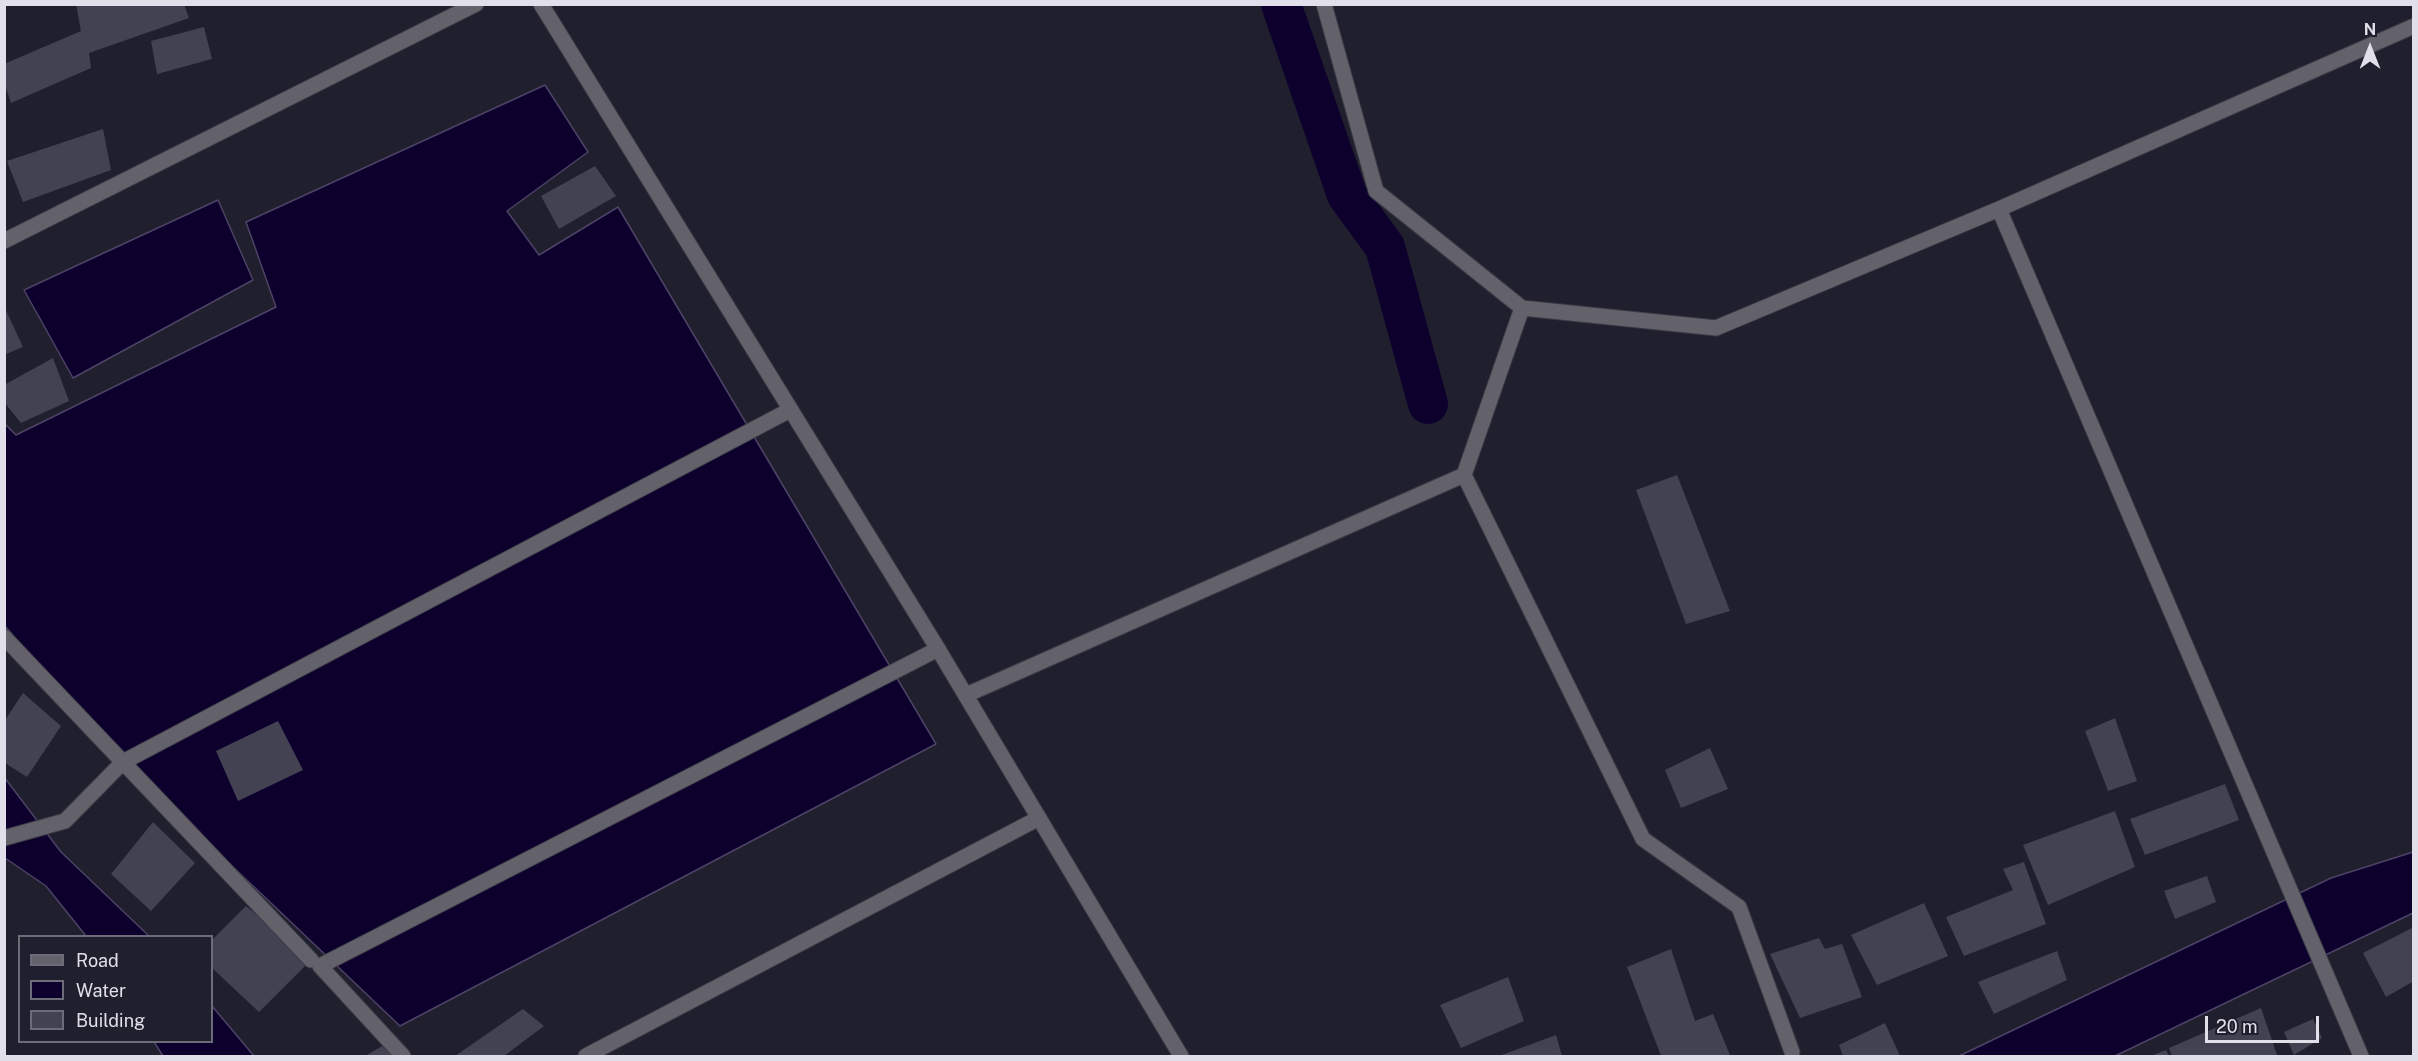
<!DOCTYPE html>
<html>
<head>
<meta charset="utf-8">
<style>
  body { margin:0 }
  #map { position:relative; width:2418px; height:1061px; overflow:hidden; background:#201f2d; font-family:"Public Sans",sans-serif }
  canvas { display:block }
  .frame { position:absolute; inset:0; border:6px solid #e1e0ea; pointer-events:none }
  .legend { position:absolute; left:18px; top:935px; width:195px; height:108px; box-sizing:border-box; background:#201f2d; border:2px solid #6d6c79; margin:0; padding:8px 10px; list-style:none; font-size:18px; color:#e1e0ea }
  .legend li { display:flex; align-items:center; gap:12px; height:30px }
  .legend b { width:30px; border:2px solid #6d6c79 }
  .north { position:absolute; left:2340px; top:18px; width:60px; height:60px; -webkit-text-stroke:4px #201f2d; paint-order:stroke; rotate:0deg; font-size:16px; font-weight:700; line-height:24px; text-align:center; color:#e1e0ea }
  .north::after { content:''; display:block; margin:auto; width:21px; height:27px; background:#e1e0ea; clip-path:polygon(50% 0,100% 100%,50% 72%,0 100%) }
  .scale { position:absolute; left:2205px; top:1016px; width:114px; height:27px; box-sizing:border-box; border:3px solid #e1e0ea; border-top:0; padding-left:8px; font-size:18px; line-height:21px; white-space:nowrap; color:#e1e0ea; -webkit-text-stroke:4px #201f2d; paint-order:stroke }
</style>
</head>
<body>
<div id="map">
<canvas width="2418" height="1061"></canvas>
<div class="frame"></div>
<ul class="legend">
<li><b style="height:8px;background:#63626a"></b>Road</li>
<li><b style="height:16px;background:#0d002d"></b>Water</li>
<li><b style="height:16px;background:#434252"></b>Building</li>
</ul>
<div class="north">N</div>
<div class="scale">20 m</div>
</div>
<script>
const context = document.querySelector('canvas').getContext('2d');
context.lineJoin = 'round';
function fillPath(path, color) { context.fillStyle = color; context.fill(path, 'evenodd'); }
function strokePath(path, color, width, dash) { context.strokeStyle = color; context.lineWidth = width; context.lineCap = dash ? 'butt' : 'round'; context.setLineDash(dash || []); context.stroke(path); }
const water = new Path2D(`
  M 545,85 L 588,152 L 507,211 L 539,255 L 618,207 L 936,744 L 400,1026 L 123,762 L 5,626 L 4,423 L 16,435 L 276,307 L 246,222 Z
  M 218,200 L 253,280 L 73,378 L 24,290 Z
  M 4,777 L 61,852 L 149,936 L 86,936 L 46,886 L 5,858 Z
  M 2413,852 L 2413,913 L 2115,1056 L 1959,1056 L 2331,878 Z
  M 212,1006 L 254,1056 L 163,1056 L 154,1042 L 212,1042 Z`);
const canal = new Path2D(`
  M 1281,4 L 1347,195 L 1385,247 L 1428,404`);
const building = new Path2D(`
  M 76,4 L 184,4 L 189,18 L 89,53 L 91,68 L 11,103 L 4,82 L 4,64 L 81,31 Z
  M 204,27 L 212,59 L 157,74 L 151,41 Z
  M 103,129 L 111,170 L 23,202 L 7,161 Z
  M 595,166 L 616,196 L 559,229 L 541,196 Z
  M 4,306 L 23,347 L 4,355 Z
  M 53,358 L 69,401 L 21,423 L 4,402 L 4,385 Z
  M 1677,475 L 1730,611 L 1686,624 L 1636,490 Z
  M 23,693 L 61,726 L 27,777 L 5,763 L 5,720 Z
  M 2115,718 L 2137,781 L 2108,791 L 2085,731 Z
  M 278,721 L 303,770 L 238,801 L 216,751 Z
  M 1710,748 L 1728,789 L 1681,808 L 1665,770 Z
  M 2225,784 L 2239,820 L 2145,855 L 2130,819 Z
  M 2115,811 L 2135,867 L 2048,905 L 2023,845 Z
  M 153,822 L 195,863 L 151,911 L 111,874 Z
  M 2024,862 L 2046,924 L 1964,956 L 1946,917 L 2013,890 L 2003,869 Z
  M 2207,876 L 2216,902 L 2175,919 L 2164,891 Z
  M 1924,903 L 1948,956 L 1877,985 L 1851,935 Z
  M 246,906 L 311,960 L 259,1012 L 212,968 L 212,940 Z
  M 2414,927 L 2414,981 L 2386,997 L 2363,953 Z
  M 1819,938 L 1825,949 L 1842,944 L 1862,997 L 1800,1018 L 1770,954 Z
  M 1671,949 L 1695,1021 L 1713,1014 L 1730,1055 L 1661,1056 L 1627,967 Z
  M 2057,951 L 2067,980 L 1994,1014 L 1978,982 Z
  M 1508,977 L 1524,1021 L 1461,1048 L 1440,1005 Z
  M 2261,1008 L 2277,1055 L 2172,1056 L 2169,1048 Z
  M 523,1009 L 544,1026 L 504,1056 L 455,1056 Z
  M 2313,1019 L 2322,1038 L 2294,1055 L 2284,1032 Z
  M 1885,1023 L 1900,1056 L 1843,1056 L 1839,1045 Z
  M 1556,1035 L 1562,1056 L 1499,1056 Z
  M 384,1045 L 394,1056 L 365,1056 Z
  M 2166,1050 L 2169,1056 L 2151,1056 Z`);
const service = new Path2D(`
  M 4,241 L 476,4
  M 4,637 L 311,960
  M 4,838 L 65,821 L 123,762 L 790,410
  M 403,1056 L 320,966 L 938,649
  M 586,1056 L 1039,818`);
const minor = new Path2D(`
  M 541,4 L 938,649 L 1181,1056
  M 1324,4 L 1376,191 L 1522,308 L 1716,328 L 1999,209 L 2414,26
  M 1999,209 L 2361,1056
  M 1464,475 L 1643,839 L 1739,907 L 1792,1052
  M 966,695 L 1464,475 L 1522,308`);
fillPath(water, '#0d002d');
strokePath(water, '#4d4366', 1.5);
strokePath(canal, '#0d002d', 40);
fillPath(building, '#434252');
strokePath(service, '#3b3a47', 17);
strokePath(minor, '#3b3a47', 17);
strokePath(service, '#63626a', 15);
strokePath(minor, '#63626a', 15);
</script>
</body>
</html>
